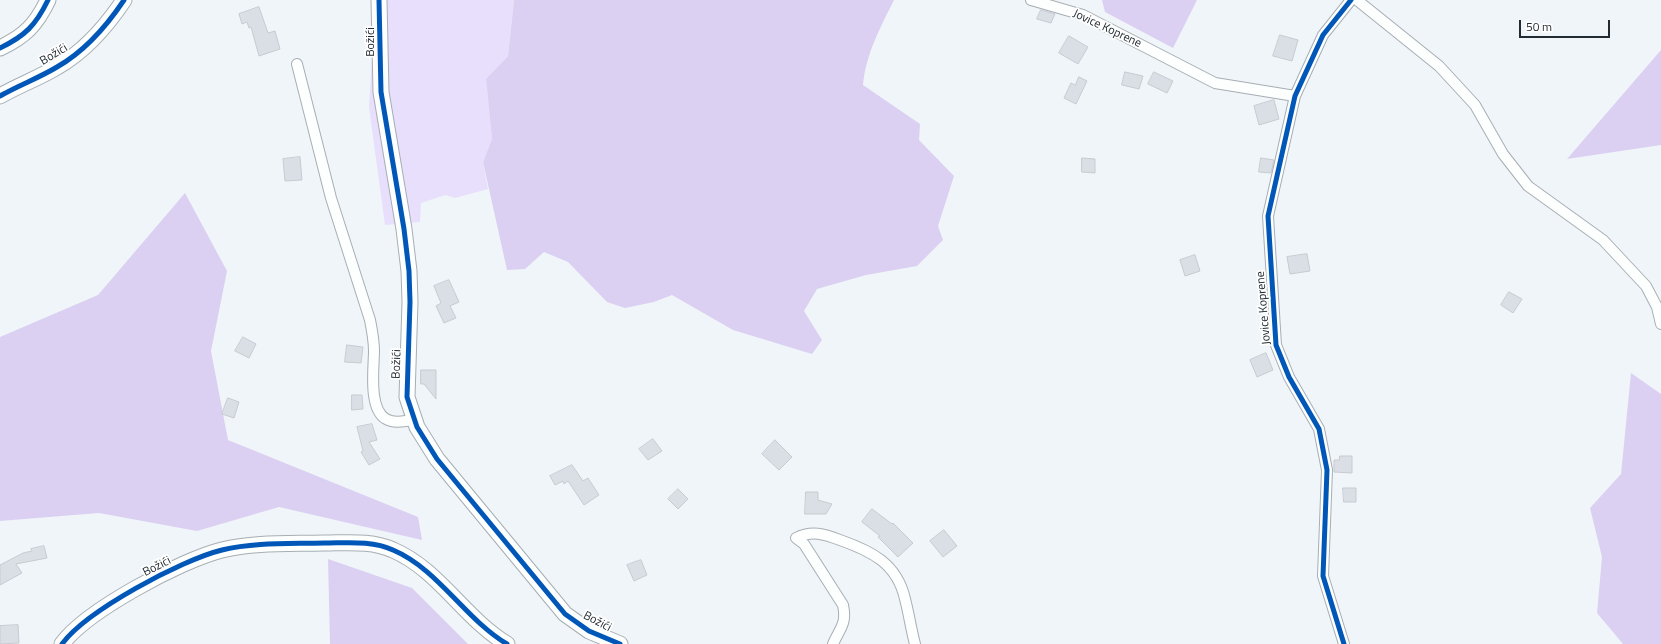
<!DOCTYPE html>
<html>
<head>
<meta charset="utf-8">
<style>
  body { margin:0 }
  #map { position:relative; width:1661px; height:644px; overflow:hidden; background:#f0f5f9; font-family:"Titillium Web",sans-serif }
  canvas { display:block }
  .scale { position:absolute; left:1519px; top:20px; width:91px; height:18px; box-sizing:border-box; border:2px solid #222b32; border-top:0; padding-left:5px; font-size:12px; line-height:14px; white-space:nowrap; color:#222b32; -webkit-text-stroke:3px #fff; paint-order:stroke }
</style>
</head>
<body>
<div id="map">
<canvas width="1661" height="644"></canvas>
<div class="scale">50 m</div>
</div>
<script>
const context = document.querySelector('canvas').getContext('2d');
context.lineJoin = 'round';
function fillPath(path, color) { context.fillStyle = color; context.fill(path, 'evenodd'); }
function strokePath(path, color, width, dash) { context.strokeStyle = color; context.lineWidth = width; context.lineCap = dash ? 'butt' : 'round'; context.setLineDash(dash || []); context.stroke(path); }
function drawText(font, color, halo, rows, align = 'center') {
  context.font = font + ' "Titillium Web",sans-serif'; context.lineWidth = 3.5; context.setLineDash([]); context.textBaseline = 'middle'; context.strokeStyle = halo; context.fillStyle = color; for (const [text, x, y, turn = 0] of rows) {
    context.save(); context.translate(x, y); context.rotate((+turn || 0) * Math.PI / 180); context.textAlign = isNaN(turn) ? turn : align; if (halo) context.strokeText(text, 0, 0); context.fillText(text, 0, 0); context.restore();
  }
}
const green = new Path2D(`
  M 372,0 L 514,0 L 508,56 L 486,79 L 492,139 L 483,162 L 488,189 L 455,198 L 445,195 L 421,203 L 420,222 L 385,225 L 369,107 L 374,23 Z`);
const forest = new Path2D(`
  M 514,0 L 894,0 C 880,28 866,54 863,85 L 920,124 L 919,140 L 954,176 L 938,226 L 943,240 L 917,266 L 866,275 L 817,289 L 804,311 L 822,340 L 812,354 L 733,330 L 672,295 L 654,302 L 625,308 L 607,302 L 568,262 L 544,252 L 525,269 L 507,270 L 483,162 L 492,139 L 486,79 L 508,56 Z
  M 1102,0 L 1197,0 L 1173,48 L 1105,12 Z
  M 1661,50 L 1661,145 L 1567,159 Z
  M 185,193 L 227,271 L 211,351 L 228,440 L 418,517 L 422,540 L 279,507 L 197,531 L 99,513 L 0,521 L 0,337 L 98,295 Z
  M 1631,373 L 1661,394 L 1661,644 L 1623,644 L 1597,613 L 1602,557 L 1590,508 L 1621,474 Z
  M 328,559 L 412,588 L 468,644 L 330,644 Z`);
const building = new Path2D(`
  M 259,7 L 268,33 L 275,31 L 280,49 L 259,56 L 251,27 L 249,28 L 247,22 L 242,24 L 239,14 Z
  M 1041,10 L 1055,14 L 1051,23 L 1037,19 Z
  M 1280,35 L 1298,40 L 1292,61 L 1273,56 Z
  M 1069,36 L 1088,47 L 1078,64 L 1059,53 Z
  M 1125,72 L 1143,76 L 1139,89 L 1122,85 Z
  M 1154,72 L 1173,81 L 1167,93 L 1148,84 Z
  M 1079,77 L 1087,81 L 1076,104 L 1064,98 L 1071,83 L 1075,85 Z
  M 1274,100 L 1279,119 L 1259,125 L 1254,106 Z
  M 300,157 L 302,180 L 285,181 L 283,159 Z
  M 1082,158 L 1095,159 L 1095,173 L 1082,172 Z
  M 1261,158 L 1274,160 L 1271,173 L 1259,172 Z
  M 1307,254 L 1310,271 L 1290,274 L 1287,257 Z
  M 1195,255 L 1200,271 L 1185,276 L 1180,260 Z
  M 449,280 L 459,302 L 450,306 L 456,318 L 444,323 L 436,306 L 441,303 L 434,286 Z
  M 1509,292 L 1522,299 L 1513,313 L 1501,305 Z
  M 243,337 L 256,344 L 249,358 L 235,351 Z
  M 347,345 L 363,347 L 361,363 L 345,362 Z
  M 1266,353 L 1273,370 L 1257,377 L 1250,360 Z
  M 421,370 L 436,370 L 436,399 L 424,384 L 421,384 Z
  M 352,395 L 362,395 L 363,409 L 352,410 Z
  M 228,398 L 239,402 L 234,418 L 222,414 Z
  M 372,424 L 377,440 L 369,442 L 380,459 L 369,465 L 361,452 L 363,451 L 357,427 Z
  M 653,439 L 662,451 L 648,460 L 639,449 Z
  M 775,440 L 792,457 L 779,470 L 762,454 Z
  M 1340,456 L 1352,456 L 1352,473 L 1334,472 L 1334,460 L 1339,460 Z
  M 572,465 L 583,481 L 588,478 L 599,495 L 584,505 L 568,481 L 564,484 L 563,481 L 555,485 L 550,476 Z
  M 1343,488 L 1356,488 L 1356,502 L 1344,502 Z
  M 678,489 L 688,499 L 678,509 L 668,499 Z
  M 806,492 L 818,492 L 818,500 L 832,504 L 826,514 L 805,514 Z
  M 872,509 L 892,524 L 893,523 L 913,543 L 898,557 L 878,537 L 880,536 L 862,522 Z
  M 944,530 L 957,546 L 943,557 L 930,541 Z
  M 44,546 L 47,558 L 16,564 L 22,573 L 0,585 L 0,565 L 23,553 L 32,551 L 31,549 Z
  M 641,560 L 647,575 L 634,581 L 627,565 Z
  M 18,625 L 19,643 L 0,644 L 0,626 Z`);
const minor = new Path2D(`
  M 1031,0 L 1083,15 L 1215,83 L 1295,96
  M 1357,0 L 1439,66 L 1475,105 L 1503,154 L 1528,186 L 1603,240 L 1646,286 L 1657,307 L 1661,324
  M 297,64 L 331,198 L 370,320 C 372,330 374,340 374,351 C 374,367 368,409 386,419 C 395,424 404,421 413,420
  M 833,644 C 840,628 847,624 843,605 L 804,544 L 796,538 C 812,530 824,534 840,540 C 871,551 897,563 905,599 C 909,614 911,629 915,644
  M 1344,644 L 1323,576 L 1327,470 L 1319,429 L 1289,377 L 1276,345 L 1268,216 L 1295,96 L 1323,35 L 1351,0`);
const secondary = new Path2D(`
  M 379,0 L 381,92 L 404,229 L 409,271 L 410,302 L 407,397 L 417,427 L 437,459 L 565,614 L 589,631 L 620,644
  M 0,48 C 25,36 36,25 48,0
  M 0,96 C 19,85 39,78 57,67 C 85,51 106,27 124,0
  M 62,644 C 86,611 181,560 222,550 C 254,542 291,544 324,543 C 346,543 372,540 393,550 C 438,569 465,619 507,644`);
const cycleway = new Path2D(`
  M 379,0 L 381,92 L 404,229 L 409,271 L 410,302 L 407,397 L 417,427 L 437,459 L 565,614 L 589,631 L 620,644
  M 0,48 C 25,36 36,25 48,0
  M 0,96 C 19,85 39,78 57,67 C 85,51 106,27 124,0
  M 62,644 C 86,611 181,560 222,550 C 254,542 291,544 324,543 C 346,543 372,540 393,550 C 438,569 465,619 507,644
  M 1344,644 L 1323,576 L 1327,470 L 1319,429 L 1289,377 L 1276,345 L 1268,216 L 1295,96 L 1323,35 L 1351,0`);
const streetNames = [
  ["Jovice Koprene",1107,29,25],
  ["Božići",371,42,-90],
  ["Božići",54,55,-31],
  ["Jovice Koprene",1264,308,-95],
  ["Božići",397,364,-88],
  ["Božići",157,567,-27],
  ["Božići",597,622,28]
];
fillPath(green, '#e7dffb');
fillPath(forest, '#dbd0f2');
fillPath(building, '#dadee5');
strokePath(building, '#c7cbd1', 1);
strokePath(minor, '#a7aeb3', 12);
strokePath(secondary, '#a7aeb3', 17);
strokePath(minor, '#fdfefe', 10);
strokePath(secondary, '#fdfefe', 15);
strokePath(cycleway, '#0057b8', 5);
drawText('12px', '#222b32', '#fff', streetNames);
</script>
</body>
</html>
